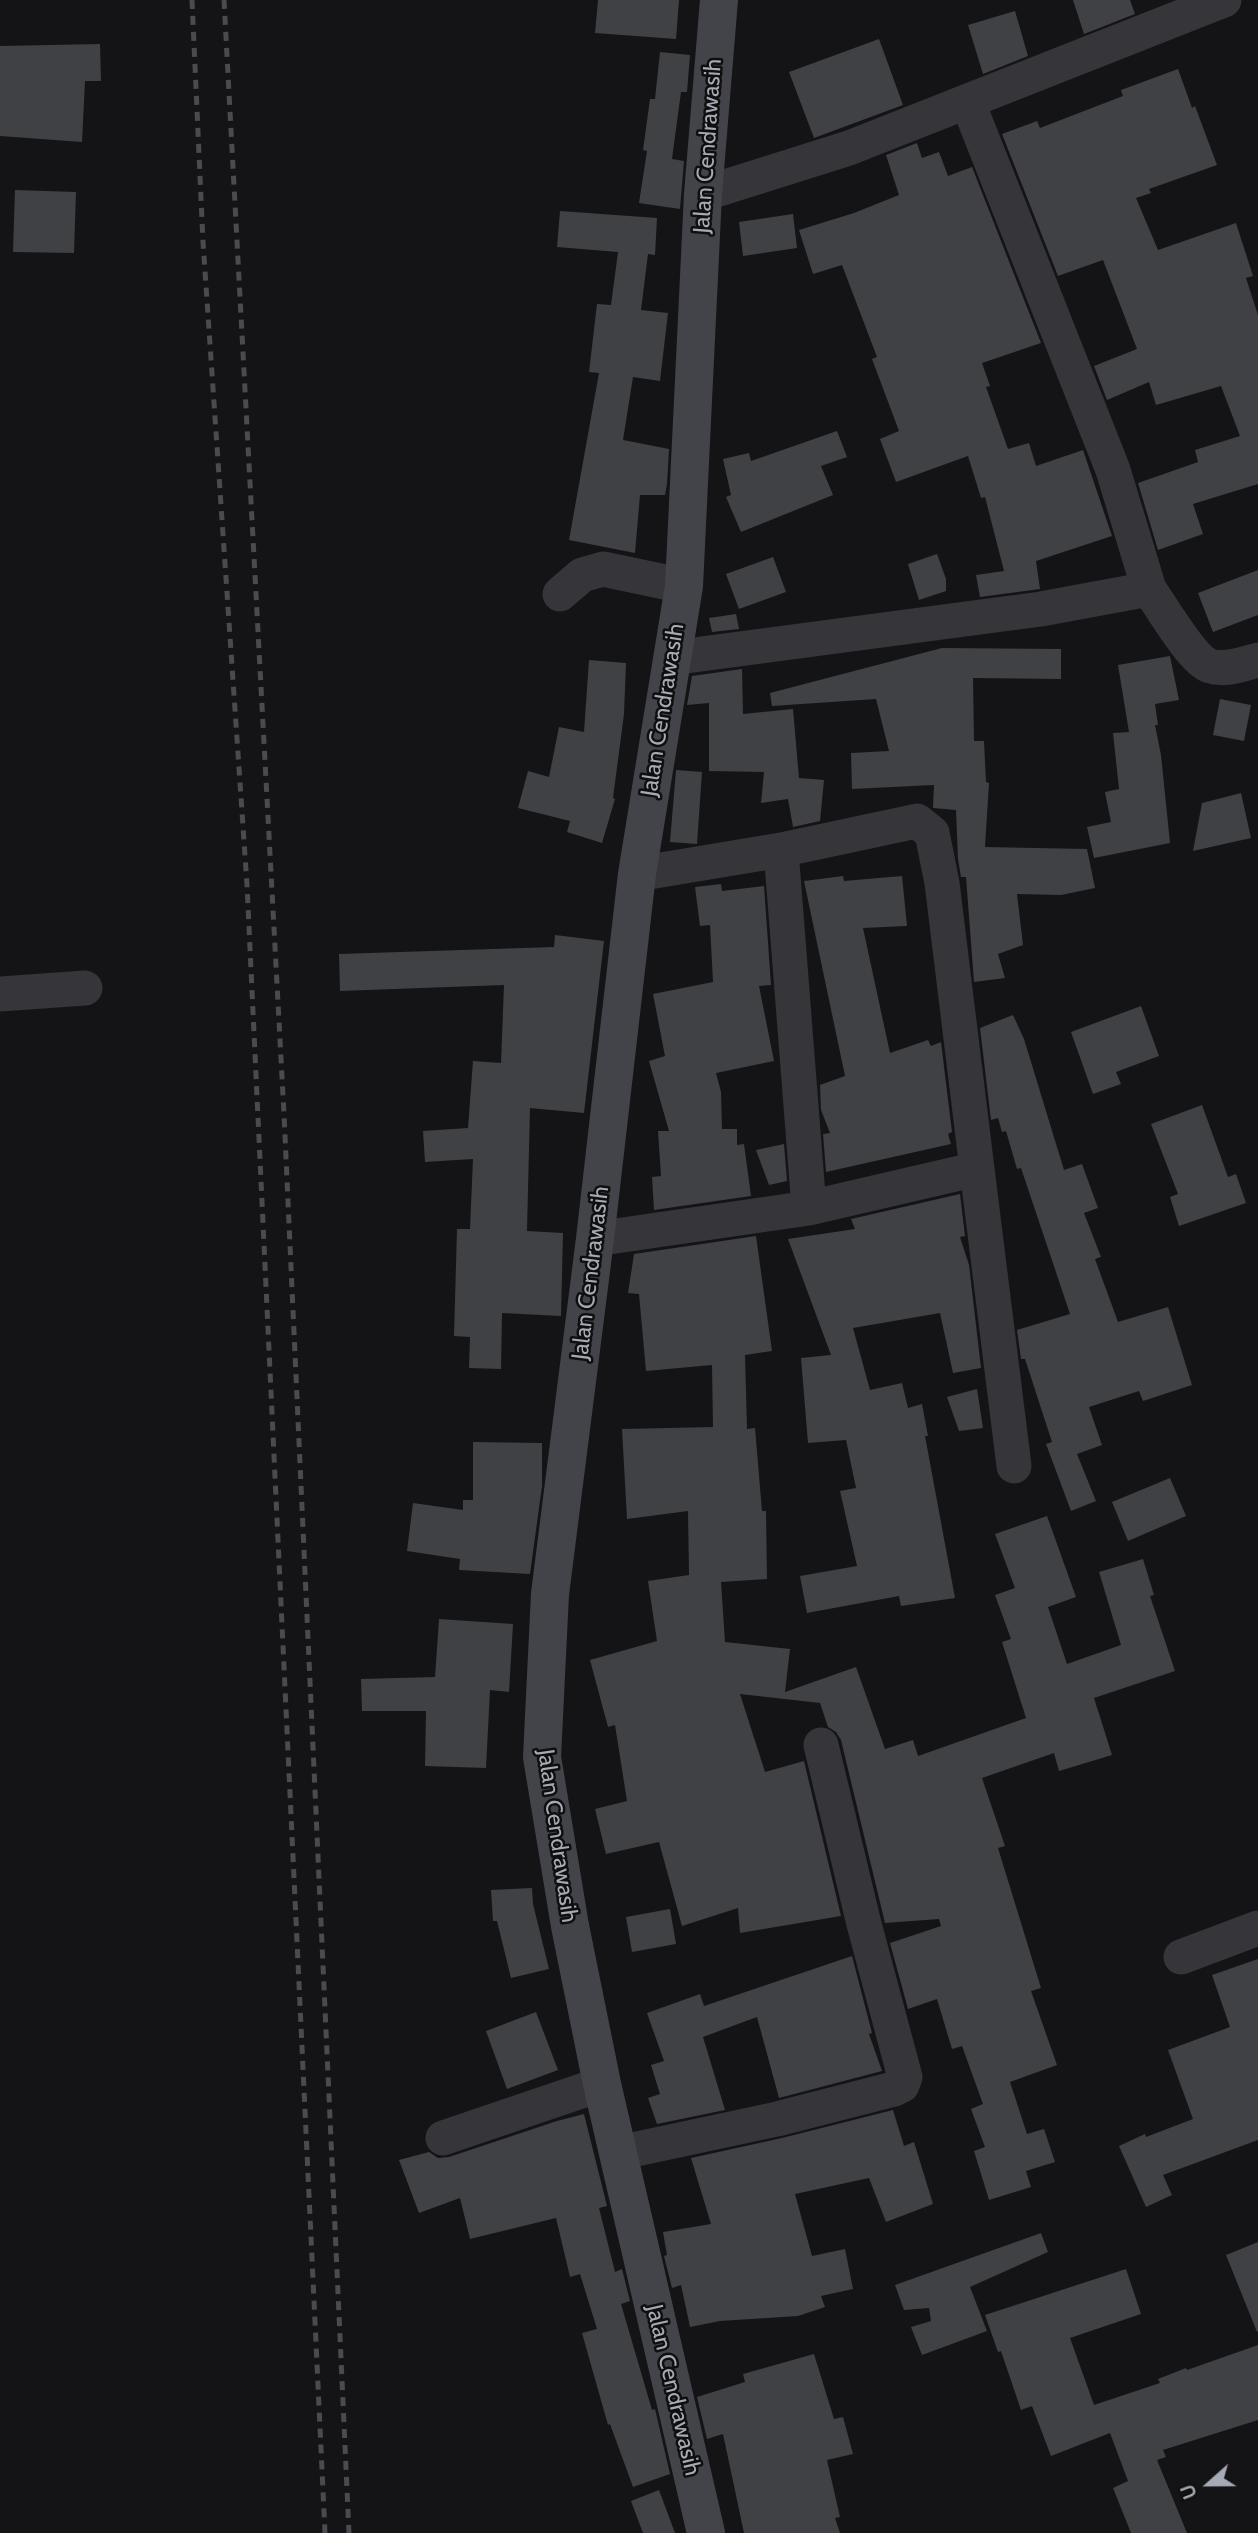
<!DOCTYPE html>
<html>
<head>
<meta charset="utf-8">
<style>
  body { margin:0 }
  #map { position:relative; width:1258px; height:2533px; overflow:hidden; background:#141315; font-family:Cabin,sans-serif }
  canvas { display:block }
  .north { position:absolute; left:1174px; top:2449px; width:70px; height:70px; -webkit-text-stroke:5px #0f0f10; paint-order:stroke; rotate:249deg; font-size:19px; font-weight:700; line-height:28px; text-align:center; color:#a6aab5 }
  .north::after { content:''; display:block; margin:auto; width:24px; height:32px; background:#a6aab5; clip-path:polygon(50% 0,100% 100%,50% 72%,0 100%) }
</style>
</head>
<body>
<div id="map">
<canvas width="1258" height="2533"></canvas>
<div class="north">U</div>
</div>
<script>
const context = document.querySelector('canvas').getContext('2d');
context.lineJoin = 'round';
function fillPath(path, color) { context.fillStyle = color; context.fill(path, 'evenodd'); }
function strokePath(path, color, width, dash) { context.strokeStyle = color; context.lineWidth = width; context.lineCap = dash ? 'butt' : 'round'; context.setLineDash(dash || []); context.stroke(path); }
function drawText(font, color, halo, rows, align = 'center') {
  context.font = font + ' Cabin,sans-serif'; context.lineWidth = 5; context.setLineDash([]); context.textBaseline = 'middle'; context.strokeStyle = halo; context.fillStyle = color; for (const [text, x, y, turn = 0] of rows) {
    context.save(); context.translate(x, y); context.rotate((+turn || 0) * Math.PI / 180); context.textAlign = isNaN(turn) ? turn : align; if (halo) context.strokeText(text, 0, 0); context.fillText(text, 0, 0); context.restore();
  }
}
const building = new Path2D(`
  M 598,0 L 679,0 L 676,39 L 595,33 Z
  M 1073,0 L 1130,0 L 1135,14 L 1084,34 Z
  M 1015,11 L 1028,56 L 983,74 L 968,25 Z
  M 879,39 L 903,105 L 814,138 L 789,72 Z
  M 100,44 L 101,81 L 85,81 L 82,142 L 0,136 L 0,46 Z
  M 660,52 L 690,55 L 687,92 L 681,92 L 672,159 L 684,161 L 680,209 L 639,203 L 647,151 L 643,150 L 650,99 L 655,99 Z
  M 1178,69 L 1192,108 L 1195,106 L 1217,165 L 1149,189 L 1151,193 L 1136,198 L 1158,250 L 1236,223 L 1253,276 L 1246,278 L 1258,315 L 1258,484 L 1193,504 L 1203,534 L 1158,550 L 1138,483 L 1198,462 L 1195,450 L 1240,436 L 1221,386 L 1156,405 L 1149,382 L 1107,400 L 1094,366 L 1137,349 L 1103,260 L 1058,276 L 1002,134 L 1037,121 L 1040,128 L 1123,96 L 1121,90 Z
  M 917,143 L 922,158 L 939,152 L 948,176 L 972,167 L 1041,343 L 982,363 L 990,386 L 986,387 L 1008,449 L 1029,443 L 1036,466 L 1083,450 L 1112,536 L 1036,561 L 1040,589 L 980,597 L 976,575 L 1004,571 L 985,497 L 981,498 L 968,456 L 896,482 L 880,439 L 899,431 L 872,359 L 877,357 L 842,265 L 813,274 L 799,230 L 854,213 L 899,195 L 886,155 Z
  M 15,190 L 76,192 L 74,253 L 13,252 Z
  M 560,211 L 657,218 L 655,255 L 648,254 L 641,310 L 668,313 L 660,381 L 633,377 L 623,440 L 669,449 L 667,484 L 665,495 L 640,495 L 635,553 L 569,540 L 599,373 L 589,372 L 597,304 L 611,305 L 618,252 L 557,247 Z
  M 793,214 L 797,248 L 743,256 L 739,222 Z
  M 837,431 L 847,457 L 821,466 L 833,495 L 741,532 L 726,497 L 731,495 L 723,459 L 749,453 L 751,461 Z
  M 937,554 L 946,579 L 946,591 L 919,600 L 908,564 Z
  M 773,557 L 786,592 L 739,609 L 726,574 Z
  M 1258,570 L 1258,615 L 1213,632 L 1198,593 Z
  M 736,614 L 739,629 L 712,632 L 709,618 Z
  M 942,648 L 1061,649 L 1061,679 L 973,678 L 974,741 L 984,741 L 986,782 L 989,783 L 985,847 L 1087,849 L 1095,888 L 1061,895 L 1017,894 L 1023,945 L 998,954 L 1005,978 L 974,982 L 966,877 L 961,877 L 958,859 L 956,810 L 933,808 L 934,785 L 852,789 L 851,753 L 889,751 L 876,699 L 772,706 L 770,693 Z
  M 1170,656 L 1179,700 L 1155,704 L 1158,725 L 1155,725 L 1161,755 L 1170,843 L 1094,858 L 1087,827 L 1111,822 L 1105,792 L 1119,789 L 1113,733 L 1129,732 L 1118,665 Z
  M 589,660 L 626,663 L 624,714 L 613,798 L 615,799 L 602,843 L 567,832 L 570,821 L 518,808 L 528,771 L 549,777 L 559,727 L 584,732 Z
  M 742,669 L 743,714 L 793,709 L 799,778 L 824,780 L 820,821 L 793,827 L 788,799 L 761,803 L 764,772 L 709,771 L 709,703 L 687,705 L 692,676 Z
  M 1220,699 L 1251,705 L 1244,741 L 1213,735 Z
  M 676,770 L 702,772 L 697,844 L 670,842 Z
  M 1241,793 L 1251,838 L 1193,851 L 1202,803 Z
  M 843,876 L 844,881 L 902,876 L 907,926 L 863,928 L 890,1053 L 928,1040 L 931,1046 L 941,1042 L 952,1132 L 948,1134 L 951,1144 L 826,1172 L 823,1134 L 830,1133 L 821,1110 L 820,1085 L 845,1076 L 804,881 Z
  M 721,884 L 722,891 L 764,886 L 771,985 L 759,986 L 774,1061 L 716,1073 L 721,1092 L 722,1129 L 737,1129 L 737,1145 L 744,1144 L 751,1196 L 654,1210 L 652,1177 L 661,1176 L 658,1131 L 669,1131 L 649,1061 L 665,1056 L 653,994 L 713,982 L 710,925 L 700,926 L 695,887 Z
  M 555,935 L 604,941 L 584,1113 L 530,1108 L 527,1231 L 563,1233 L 561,1316 L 502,1313 L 501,1369 L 469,1368 L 470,1337 L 454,1336 L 457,1229 L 470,1229 L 473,1159 L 425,1162 L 423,1131 L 468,1128 L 473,1061 L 501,1063 L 504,985 L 340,991 L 339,954 L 554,947 Z
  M 1141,1006 L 1159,1056 L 1116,1072 L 1121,1084 L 1093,1094 L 1071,1032 Z
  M 1013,1015 L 1024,1039 L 1064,1170 L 1082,1164 L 1098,1208 L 1084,1213 L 1101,1257 L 1095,1259 L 1118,1322 L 1168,1307 L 1192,1385 L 1143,1401 L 1139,1391 L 1089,1407 L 1102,1445 L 1077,1454 L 1096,1501 L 1071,1511 L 1046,1444 L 1052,1442 L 1025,1359 L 1021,1359 L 1017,1330 L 1070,1314 L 1021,1168 L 1017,1169 L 1006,1131 L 1002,1132 L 998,1118 L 991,1120 L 980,1028 Z
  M 1202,1105 L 1228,1177 L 1236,1174 L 1246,1203 L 1179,1226 L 1170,1197 L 1178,1194 L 1151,1124 Z
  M 784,1144 L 787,1181 L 769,1185 L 756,1150 Z
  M 960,1194 L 965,1236 L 960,1237 L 969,1265 L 981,1368 L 953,1373 L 940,1313 L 853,1328 L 870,1390 L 902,1383 L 908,1408 L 922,1404 L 928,1436 L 925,1436 L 955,1598 L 901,1606 L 899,1596 L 807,1613 L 800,1576 L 857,1566 L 840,1491 L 856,1488 L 846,1440 L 808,1443 L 801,1358 L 831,1355 L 788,1239 L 855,1229 L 851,1219 Z
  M 756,1236 L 772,1351 L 745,1355 L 747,1429 L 755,1428 L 762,1511 L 766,1511 L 767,1579 L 721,1582 L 725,1642 L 790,1649 L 785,1692 L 856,1667 L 885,1749 L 913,1740 L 918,1756 L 1026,1718 L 1002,1642 L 1011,1639 L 995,1595 L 1015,1588 L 995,1534 L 1047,1516 L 1076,1597 L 1048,1607 L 1067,1664 L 1121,1645 L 1099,1572 L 1143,1559 L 1154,1595 L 1150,1596 L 1175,1671 L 1094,1698 L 1112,1755 L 1059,1771 L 1054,1753 L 982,1778 L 1005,1846 L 998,1848 L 1041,1988 L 1031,1991 L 1057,2065 L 1010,2082 L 1027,2134 L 1044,2129 L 1055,2162 L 1026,2171 L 1031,2187 L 989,2200 L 974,2151 L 985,2147 L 971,2109 L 983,2104 L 962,2046 L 952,2049 L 937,1999 L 908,2009 L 890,1943 L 941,1926 L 939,1919 L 885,1923 L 841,1740 L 836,1732 L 828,1727 L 820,1703 L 740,1694 L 765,1772 L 804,1761 L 841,1916 L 740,1933 L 738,1908 L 682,1926 L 659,1842 L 606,1854 L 595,1809 L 627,1801 L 615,1725 L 608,1727 L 590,1660 L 657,1641 L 648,1581 L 689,1575 L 688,1511 L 627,1519 L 622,1429 L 713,1427 L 712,1365 L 646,1371 L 639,1294 L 628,1293 L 634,1254 Z
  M 977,1389 L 983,1428 L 959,1431 L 947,1397 Z
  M 473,1442 L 542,1443 L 542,1486 L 530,1574 L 459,1570 L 460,1559 L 407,1551 L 413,1503 L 463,1510 L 463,1500 L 473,1500 Z
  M 1170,1478 L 1186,1516 L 1128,1541 L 1112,1502 Z
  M 439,1619 L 513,1624 L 509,1692 L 490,1690 L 486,1768 L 425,1766 L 426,1711 L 362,1711 L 361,1679 L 435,1677 Z
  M 532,1888 L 533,1904 L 549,1969 L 511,1978 L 497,1921 L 493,1921 L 491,1890 Z
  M 670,1909 L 676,1944 L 632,1952 L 626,1917 Z
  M 852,1956 L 872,2033 L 869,2034 L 882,2071 L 779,2098 L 757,2017 L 703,2037 L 725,2110 L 657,2124 L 648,2098 L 660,2094 L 651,2065 L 664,2061 L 647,2013 L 700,1994 L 704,2006 Z
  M 1258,1959 L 1258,2140 L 1163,2175 L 1172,2195 L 1146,2207 L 1119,2146 L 1145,2134 L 1146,2137 L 1193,2119 L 1168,2050 L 1230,2027 L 1212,1975 Z
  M 536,2012 L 558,2070 L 507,2089 L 486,2031 Z
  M 893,2110 L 904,2146 L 914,2142 L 933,2204 L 886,2222 L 869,2178 L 795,2194 L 812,2256 L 845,2249 L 853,2289 L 821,2296 L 825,2307 L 798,2316 L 720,2321 L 690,2327 L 681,2285 L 672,2288 L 664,2256 L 667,2255 L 663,2232 L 711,2224 L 691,2158 L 782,2138 Z
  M 584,2114 L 607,2206 L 599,2208 L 615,2272 L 622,2269 L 630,2301 L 621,2304 L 652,2410 L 655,2409 L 670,2474 L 633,2487 L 610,2424 L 608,2425 L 582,2333 L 597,2329 L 580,2274 L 570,2277 L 556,2218 L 470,2239 L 460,2198 L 419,2213 L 399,2160 L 429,2152 L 438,2158 L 449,2157 L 557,2121 Z
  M 1041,2233 L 1048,2252 L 970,2287 L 987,2331 L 922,2355 L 911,2327 L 931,2321 L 929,2308 L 904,2310 L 895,2285 Z
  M 1258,2242 L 1258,2331 L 1257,2332 L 1226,2255 Z
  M 1126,2269 L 1141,2314 L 1070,2338 L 1094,2405 L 1160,2383 L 1158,2379 L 1186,2368 L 1187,2370 L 1258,2345 L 1258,2420 L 1163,2450 L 1166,2457 L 1157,2460 L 1187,2533 L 1131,2533 L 1113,2488 L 1128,2481 L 1110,2433 L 1051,2456 L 1032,2406 L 1021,2410 L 1001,2351 L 998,2352 L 985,2315 Z
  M 814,2354 L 834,2419 L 843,2417 L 853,2454 L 827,2460 L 840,2517 L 835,2518 L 840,2533 L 744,2533 L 723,2434 L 707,2439 L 697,2397 L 745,2382 L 743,2374 Z
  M 659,2490 L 675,2533 L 643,2533 L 631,2501 Z`);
const minor = new Path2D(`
  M 703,194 L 849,148 L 1224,0
  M 1149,589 C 1161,606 1192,660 1210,666 C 1225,671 1244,664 1258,660
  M 560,594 L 582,575 L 603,569 L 684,586
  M 671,658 L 1041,609 L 1149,589 L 1113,470 L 968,103
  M 781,850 L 809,1208
  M 0,994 L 85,988
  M 977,1169 L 1014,1466
  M 595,1239 L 809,1208 L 977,1169 L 942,883 L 932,833 L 917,821 L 781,850 L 637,874
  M 1181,1957 L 1258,1928
  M 443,2138 L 602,2084
  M 618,2153 L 777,2119 L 894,2089 L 902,2085 L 905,2077 L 864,1924 L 821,1745`);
const secondary = new Path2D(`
  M 706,2533 L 602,2084 L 570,1926 L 542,1757 L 550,1594 L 595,1239 L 637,874 L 684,586 L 703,194 L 719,0`);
const rail = new Path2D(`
  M 192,0 L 203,242 L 247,885 L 325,2533
  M 224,0 L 284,1114 L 349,2533`);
const streetNames = [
  ["Jalan Cendrawasih",708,146,-86],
  ["Jalan Cendrawasih",663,710,-81],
  ["Jalan Cendrawasih",591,1273,-83],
  ["Jalan Cendrawasih",557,1836,82],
  ["Jalan Cendrawasih",673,2390,77]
];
fillPath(building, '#404145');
strokePath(minor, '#35353a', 35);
strokePath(secondary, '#43444a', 38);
strokePath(rail, '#4a4b51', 5, [9, 7]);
drawText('23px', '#a6aab5', '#0f0f10', streetNames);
</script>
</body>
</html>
